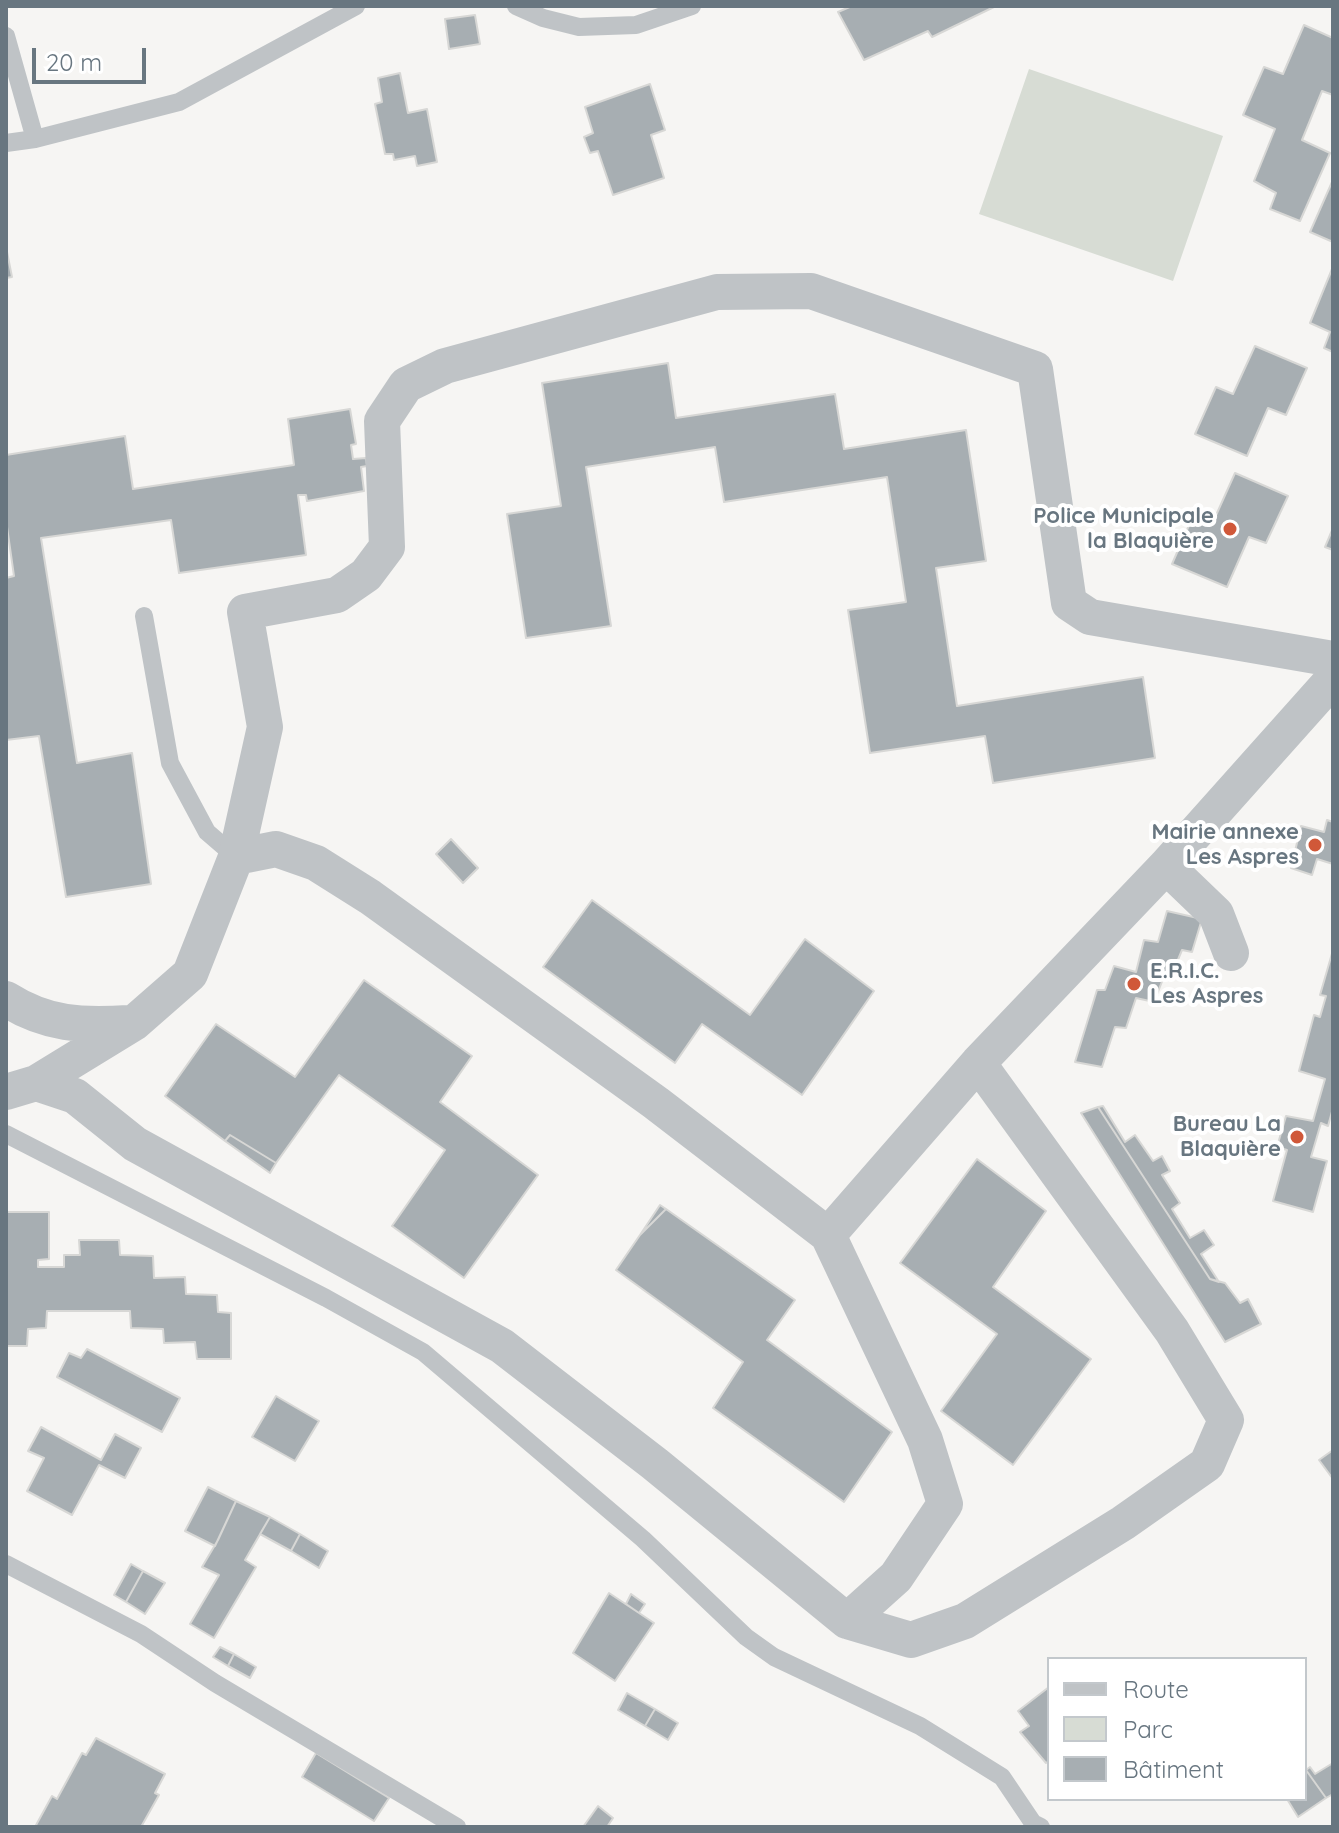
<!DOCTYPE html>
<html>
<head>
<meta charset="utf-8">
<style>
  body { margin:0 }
  #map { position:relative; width:1339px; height:1833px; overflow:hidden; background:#f6f5f3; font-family:Quicksand,sans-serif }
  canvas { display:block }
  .frame { position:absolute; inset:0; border:8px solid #687680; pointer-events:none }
  .legend { position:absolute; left:1047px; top:1657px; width:260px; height:144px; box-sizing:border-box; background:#fff; border:2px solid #c3c8cc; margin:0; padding:10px 14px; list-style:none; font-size:24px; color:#687680 }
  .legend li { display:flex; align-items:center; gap:16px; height:40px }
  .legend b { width:40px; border:2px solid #c3c8cc }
  .scale { position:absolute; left:32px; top:48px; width:114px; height:36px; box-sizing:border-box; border:4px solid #687680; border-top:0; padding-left:10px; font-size:24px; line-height:28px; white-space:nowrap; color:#687680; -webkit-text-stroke:6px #fff; paint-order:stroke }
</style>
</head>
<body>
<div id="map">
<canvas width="1339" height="1833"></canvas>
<div class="frame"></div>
<ul class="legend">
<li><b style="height:10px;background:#bfc3c6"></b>Route</li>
<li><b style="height:22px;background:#d7dcd4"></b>Parc</li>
<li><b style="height:22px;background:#a7aeb2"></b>Bâtiment</li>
</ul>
<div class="scale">20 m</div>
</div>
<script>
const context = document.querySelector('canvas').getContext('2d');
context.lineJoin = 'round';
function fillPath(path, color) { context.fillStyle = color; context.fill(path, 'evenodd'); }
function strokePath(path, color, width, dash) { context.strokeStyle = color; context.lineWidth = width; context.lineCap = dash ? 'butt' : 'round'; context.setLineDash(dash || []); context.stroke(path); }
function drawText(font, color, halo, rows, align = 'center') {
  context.font = font + ' Quicksand,sans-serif'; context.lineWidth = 8; context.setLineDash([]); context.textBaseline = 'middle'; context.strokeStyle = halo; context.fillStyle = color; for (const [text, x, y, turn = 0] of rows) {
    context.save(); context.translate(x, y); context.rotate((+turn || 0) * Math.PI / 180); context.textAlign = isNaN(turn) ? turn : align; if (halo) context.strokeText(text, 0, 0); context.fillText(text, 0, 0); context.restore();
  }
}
const green = new Path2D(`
  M 1029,69 L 1223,136 L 1173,281 L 979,214 Z`);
const building = new Path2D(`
  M 852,6 L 996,6 L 932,37 L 928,31 L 864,60 L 838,12 Z
  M 475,15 L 480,44 L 449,49 L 445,19 Z
  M 1304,25 L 1333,38 L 1333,95 L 1322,91 L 1302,140 L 1330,153 L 1300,221 L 1270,209 L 1276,193 L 1254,181 L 1275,129 L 1243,115 L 1264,67 L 1283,74 Z
  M 400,73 L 408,113 L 427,109 L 437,162 L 417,166 L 415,156 L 394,160 L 393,154 L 385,154 L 375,104 L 382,102 L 378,78 Z
  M 650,84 L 665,130 L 651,135 L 664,178 L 613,195 L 598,151 L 590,153 L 584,137 L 593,133 L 585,107 Z
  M 1332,182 L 1333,183 L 1333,242 L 1310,232 Z
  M 6,247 L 12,277 L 6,278 Z
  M 1332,269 L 1333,270 L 1333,352 L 1324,348 L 1330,332 L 1310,323 Z
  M 1255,346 L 1307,368 L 1286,415 L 1268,408 L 1247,456 L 1195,434 L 1216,387 L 1233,394 Z
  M 668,363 L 676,418 L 835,394 L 844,449 L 966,430 L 986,561 L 936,568 L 957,706 L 1143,677 L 1155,758 L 993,783 L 985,736 L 870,753 L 848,610 L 906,602 L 887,477 L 724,502 L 715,447 L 586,467 L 611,626 L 526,638 L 507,514 L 561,506 L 542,383 Z
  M 350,409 L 356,444 L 351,445 L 353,459 L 366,458 L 367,466 L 361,467 L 364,491 L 307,501 L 306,495 L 298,495 L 306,555 L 179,573 L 171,520 L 41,538 L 77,763 L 132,753 L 151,884 L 66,897 L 39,736 L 6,740 L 6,578 L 14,576 L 6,520 L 6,455 L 125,436 L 133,489 L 294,465 L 288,419 Z
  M 1235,473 L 1288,496 L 1266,543 L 1249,537 L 1227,587 L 1172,564 L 1194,514 L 1213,522 Z
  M 1333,528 L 1333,550 L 1325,547 Z
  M 1327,820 L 1333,822 L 1333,864 L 1317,859 L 1312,875 L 1291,868 L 1301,826 L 1324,832 Z
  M 451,839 L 478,868 L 463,883 L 436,854 Z
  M 592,900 L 750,1015 L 805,939 L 874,991 L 802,1095 L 702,1024 L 675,1063 L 543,967 Z
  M 1167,911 L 1202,919 L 1192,952 L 1182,950 L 1170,979 L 1163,979 L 1154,1002 L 1136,998 L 1126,1028 L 1115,1027 L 1102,1067 L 1075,1062 L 1097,990 L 1105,990 L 1114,966 L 1136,972 L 1144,940 L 1158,942 Z
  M 1333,950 L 1333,1108 L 1328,1126 L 1321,1123 L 1311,1157 L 1327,1161 L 1313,1212 L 1273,1201 L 1287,1150 L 1277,1147 L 1286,1116 L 1313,1121 L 1325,1079 L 1299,1071 L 1314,1015 L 1320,1017 L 1326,996 L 1320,995 Z
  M 364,980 L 472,1056 L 440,1102 L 538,1175 L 464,1278 L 392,1226 L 445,1150 L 339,1075 L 276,1163 L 230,1135 L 225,1141 L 165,1096 L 216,1024 L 295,1077 Z
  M 1103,1106 L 1125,1142 L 1135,1135 L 1153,1161 L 1162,1156 L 1170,1171 L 1162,1175 L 1180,1203 L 1172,1209 L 1190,1238 L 1204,1230 L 1214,1245 L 1201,1254 L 1219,1282 L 1210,1279 L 1098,1107 Z
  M 1098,1107 L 1210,1279 L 1225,1283 L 1240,1303 L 1248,1299 L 1261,1324 L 1225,1342 L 1081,1113 Z
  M 230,1135 L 276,1163 L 270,1173 L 225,1141 Z
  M 977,1159 L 1046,1211 L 993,1287 L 1091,1359 L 1013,1465 L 941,1411 L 997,1334 L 900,1263 Z
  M 660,1205 L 666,1209 L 640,1235 Z
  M 666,1209 L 795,1300 L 767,1340 L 892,1432 L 844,1502 L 713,1408 L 743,1362 L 616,1270 L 640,1235 Z
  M 6,1212 L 49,1212 L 49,1259 L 38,1260 L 38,1267 L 64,1267 L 64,1255 L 80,1255 L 79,1240 L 119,1240 L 120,1255 L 153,1256 L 154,1278 L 185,1277 L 186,1294 L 217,1295 L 218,1312 L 231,1313 L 231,1359 L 197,1359 L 195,1342 L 164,1343 L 163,1329 L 131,1328 L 130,1311 L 47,1311 L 46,1328 L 28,1329 L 27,1346 L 6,1346 Z
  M 87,1349 L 180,1398 L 162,1432 L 57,1377 L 69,1353 L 81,1358 Z
  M 276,1396 L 319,1421 L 295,1461 L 252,1437 Z
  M 41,1427 L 101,1460 L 115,1434 L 141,1448 L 125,1478 L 99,1465 L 72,1515 L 27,1491 L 44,1458 L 28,1451 Z
  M 1333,1450 L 1333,1479 L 1319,1460 Z
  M 208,1487 L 236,1501 L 215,1546 L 185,1531 Z
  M 236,1501 L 270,1517 L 245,1560 L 256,1567 L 214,1638 L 190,1624 L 219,1575 L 202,1567 L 218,1540 Z
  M 270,1517 L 300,1534 L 291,1551 L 260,1534 Z
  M 300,1534 L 328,1551 L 319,1568 L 291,1551 Z
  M 131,1564 L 143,1571 L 126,1602 L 114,1595 Z
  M 143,1571 L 165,1583 L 145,1614 L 126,1602 Z
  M 609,1593 L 654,1623 L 615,1681 L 573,1653 Z
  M 631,1594 L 645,1604 L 639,1613 L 626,1604 Z
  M 220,1647 L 234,1654 L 228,1666 L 213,1657 Z
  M 234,1654 L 256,1667 L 250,1678 L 228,1666 Z
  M 1049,1687 L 1049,1761 L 1046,1763 L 1020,1732 L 1029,1726 L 1018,1711 Z
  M 627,1693 L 655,1709 L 645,1726 L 618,1710 Z
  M 655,1709 L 678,1723 L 668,1740 L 645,1726 Z
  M 96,1738 L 165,1774 L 155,1793 L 159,1795 L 141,1827 L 35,1827 L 52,1796 L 57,1799 L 82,1753 L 86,1755 Z
  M 316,1753 L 389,1798 L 374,1821 L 302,1777 Z
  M 1333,1763 L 1333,1794 L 1326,1798 L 1306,1770 L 1310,1767 L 1315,1774 Z
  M 1306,1770 L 1326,1798 L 1298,1817 L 1287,1799 L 1305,1799 Z
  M 598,1806 L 613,1818 L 607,1827 L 583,1827 Z`);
const service = new Path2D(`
  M 516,6 L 543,18 L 579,27 L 636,25 L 692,6
  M 6,36 L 35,139 L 6,143
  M 35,139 L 179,102 L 356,6
  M 144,616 L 170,763 L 207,832 L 236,857
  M 6,1134 L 326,1298 L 423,1352 L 643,1539 L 746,1637 L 774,1657 L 920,1726 L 1002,1777 L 1033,1823 L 1041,1827
  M 6,1564 L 141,1634 L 215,1683 L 457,1827`);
const minor = new Path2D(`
  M 236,857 L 276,849 L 316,863 L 370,897 L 656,1103 L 828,1235 L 925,1440 L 945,1504 L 896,1577 L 847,1621
  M 1166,866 L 1216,914 L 1231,953
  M 6,999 C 47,1025 82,1026 129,1023
  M 36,1083 L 134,1023 L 190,974 L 236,857 L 265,727 L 245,612 L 337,595 L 366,575 L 387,547 L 382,421 L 406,385 L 445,366 L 717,292 L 811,291 L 1035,369 L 1069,603 L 1090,617 L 1333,659
  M 6,1092 L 36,1083 L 75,1096 L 135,1144 L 502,1346 L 655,1464 L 847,1621 L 911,1640 L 965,1621 L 1123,1523 L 1207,1464 L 1226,1420 L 1172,1331 L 978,1063
  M 828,1235 L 978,1063 L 1166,866 L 1333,679`);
const markers = [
  [1230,529,8,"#d05839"],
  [1315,845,8,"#d05839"],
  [1134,984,8,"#d05839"],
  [1297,1137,8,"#d05839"]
];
const poiNames = [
  ["Police Municipale",1214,516],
  ["la Blaquière",1214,541],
  ["Mairie annexe",1299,832],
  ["Les Aspres",1299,857],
  ["E.R.I.C.",1150,971,"left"],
  ["Les Aspres",1150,996,"left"],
  ["Bureau La",1281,1124],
  ["Blaquière",1281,1149]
];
fillPath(green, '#d7dcd4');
fillPath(building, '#a7aeb2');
strokePath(building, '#d7d7d5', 2);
strokePath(service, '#bfc3c6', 18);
strokePath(minor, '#bfc3c6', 36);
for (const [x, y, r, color] of markers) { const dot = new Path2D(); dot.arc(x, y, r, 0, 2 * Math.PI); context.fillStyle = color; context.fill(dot); strokePath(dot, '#fff', 3); }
drawText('bold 22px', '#687680', '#fff', poiNames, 'right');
</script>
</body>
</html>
